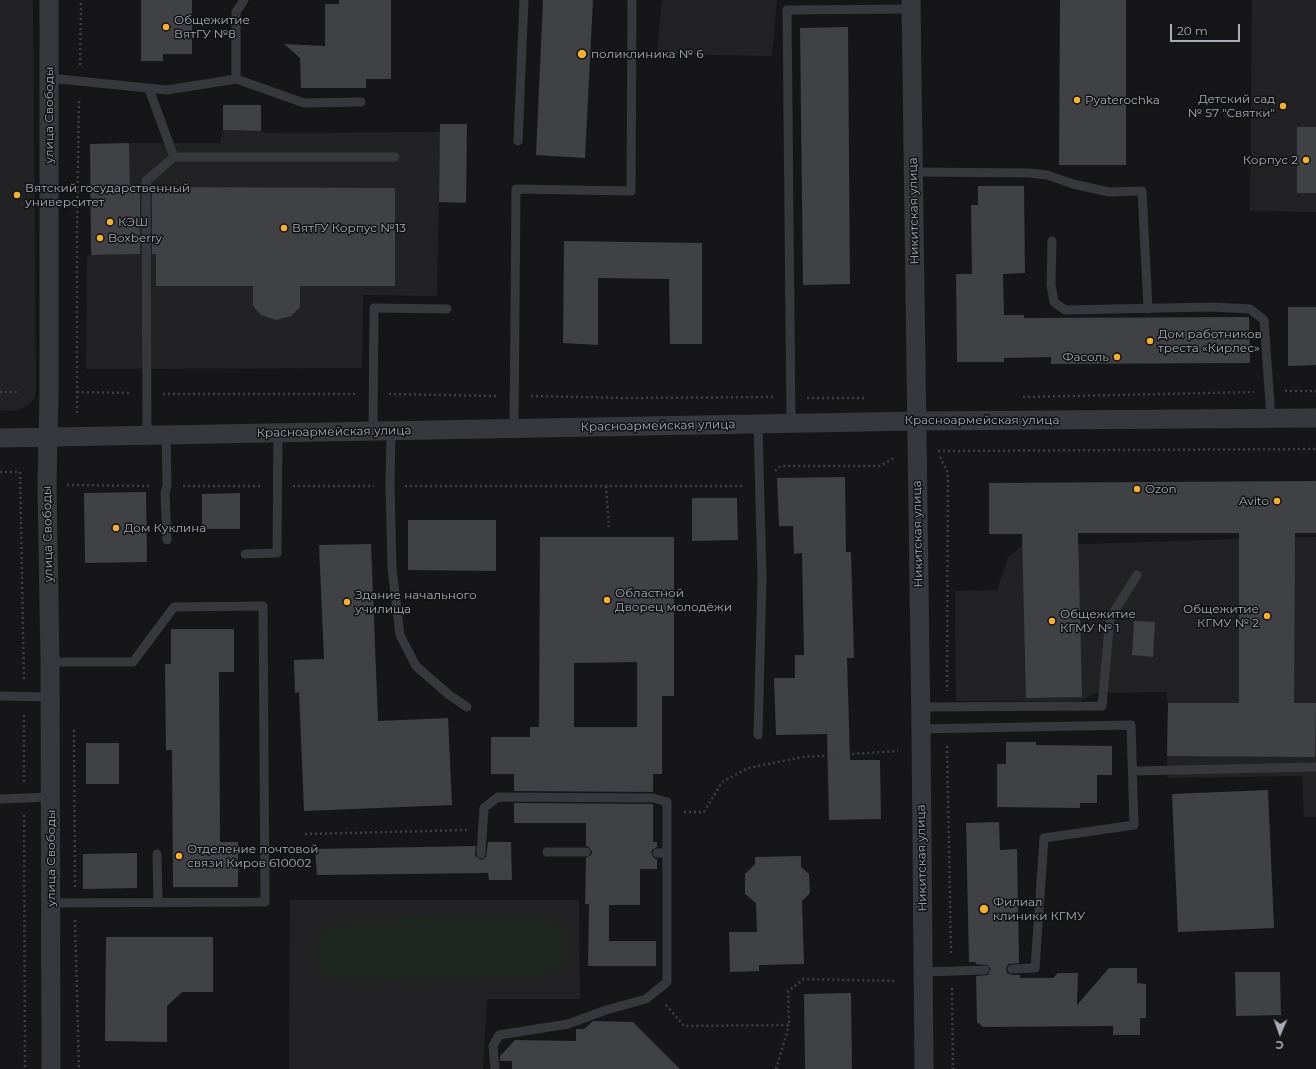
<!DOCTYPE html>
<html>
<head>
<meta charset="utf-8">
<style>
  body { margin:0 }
  #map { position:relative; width:1316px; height:1069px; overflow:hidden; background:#161618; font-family:Montserrat,sans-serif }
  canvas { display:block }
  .north { position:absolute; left:1260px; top:1013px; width:40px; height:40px; -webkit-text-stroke:3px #111113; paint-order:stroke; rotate:182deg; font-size:11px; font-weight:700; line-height:16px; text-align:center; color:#a8adb8 }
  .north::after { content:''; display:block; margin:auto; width:14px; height:18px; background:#a8adb8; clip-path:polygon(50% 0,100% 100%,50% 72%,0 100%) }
  .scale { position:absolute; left:1170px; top:24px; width:70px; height:18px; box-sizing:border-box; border:2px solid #a8adb8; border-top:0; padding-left:5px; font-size:12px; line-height:14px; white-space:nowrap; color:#a8adb8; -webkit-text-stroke:3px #111113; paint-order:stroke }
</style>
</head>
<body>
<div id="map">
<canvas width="1316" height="1069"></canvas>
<div class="north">С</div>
<div class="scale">20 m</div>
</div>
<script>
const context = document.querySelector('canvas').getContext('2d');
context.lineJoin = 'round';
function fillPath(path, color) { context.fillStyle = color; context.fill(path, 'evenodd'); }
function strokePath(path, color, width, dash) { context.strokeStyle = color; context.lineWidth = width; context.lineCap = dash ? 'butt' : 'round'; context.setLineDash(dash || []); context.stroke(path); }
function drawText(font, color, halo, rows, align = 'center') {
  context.font = font + ' Montserrat,sans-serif'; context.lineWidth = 3; context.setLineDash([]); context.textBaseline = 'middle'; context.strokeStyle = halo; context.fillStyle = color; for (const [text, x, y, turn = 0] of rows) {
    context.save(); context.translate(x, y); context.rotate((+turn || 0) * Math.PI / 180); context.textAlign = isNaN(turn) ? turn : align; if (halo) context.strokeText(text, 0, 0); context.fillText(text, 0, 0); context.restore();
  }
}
const built = new Path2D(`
  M 0,0 L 33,0 L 36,389 L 34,399 L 27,406 L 15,411 L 0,410 Z
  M 662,0 L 777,0 L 772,56 L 657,54 Z
  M 1252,0 L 1316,0 L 1316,212 L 1250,211 Z
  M 223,130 L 261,131 L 265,133 L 440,132 L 437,296 L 363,295 L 362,368 L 86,369 L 87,255 L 131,254 L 129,143 L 220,143 Z
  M 1316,537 L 1316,817 L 1304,817 L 1302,776 L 1167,778 L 1168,703 L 1166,692 L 1095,693 L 1081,701 L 956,701 L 955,591 L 997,590 L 1008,557 L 1022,546 L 1239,539 Z
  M 290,900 L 579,900 L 580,999 L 487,999 L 483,1069 L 289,1069 Z`);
const green = new Path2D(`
  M 504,914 L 541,916 L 567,926 L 571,943 L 567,964 L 545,975 L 488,978 L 394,980 L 338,979 L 323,976 L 315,963 L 318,937 L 325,928 L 338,923 L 369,917 Z`);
const building = new Path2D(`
  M 141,0 L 192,0 L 192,54 L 163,54 L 163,61 L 141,61 Z
  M 339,0 L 391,0 L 391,79 L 366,79 L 366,88 L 301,88 L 300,58 L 284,44 L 325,46 L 325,4 L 339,4 Z
  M 543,0 L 593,0 L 585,158 L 536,155 Z
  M 1060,0 L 1126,0 L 1126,165 L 1059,165 Z
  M 848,27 L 850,284 L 803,285 L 800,28 Z
  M 223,105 L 261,105 L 261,131 L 223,130 Z
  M 440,124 L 467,124 L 466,203 L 439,202 Z
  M 1297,127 L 1316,127 L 1316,193 L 1297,193 Z
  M 129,143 L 130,187 L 140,187 L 140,254 L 91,255 L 90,144 Z
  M 978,186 L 1024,186 L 1025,273 L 1003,274 L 1004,315 L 1024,315 L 1024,318 L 1249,317 L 1250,363 L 1051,364 L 1051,357 L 1004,358 L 1004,362 L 957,362 L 956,274 L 972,274 L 971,205 L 978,205 Z
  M 152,187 L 395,188 L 395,286 L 300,286 L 300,307 L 291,316 L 276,320 L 261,315 L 253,306 L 253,286 L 156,286 L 156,254 L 152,254 Z
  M 564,241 L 702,243 L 702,344 L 670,344 L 669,279 L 598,278 L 598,345 L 563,343 Z
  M 1288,307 L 1316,307 L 1316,365 L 1288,366 Z
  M 845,477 L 846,552 L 851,552 L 854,658 L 847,658 L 850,760 L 880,760 L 881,819 L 829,820 L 827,734 L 776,735 L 774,678 L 795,678 L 795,655 L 804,655 L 802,553 L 794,554 L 793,526 L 779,526 L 777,478 Z
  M 1316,481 L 1316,533 L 1295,533 L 1294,703 L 1316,703 L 1315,757 L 1167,756 L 1168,703 L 1239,703 L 1239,533 L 1078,533 L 1082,697 L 1026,698 L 1022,534 L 989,534 L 989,483 Z
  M 146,492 L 147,562 L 85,563 L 84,493 Z
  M 240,493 L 240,529 L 202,529 L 202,494 Z
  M 692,498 L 737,498 L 738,540 L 692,541 Z
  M 408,520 L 496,520 L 496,571 L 408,570 Z
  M 540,537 L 674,537 L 674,696 L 662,696 L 662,774 L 653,774 L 653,792 L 514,791 L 514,774 L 491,774 L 491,737 L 530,737 L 530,727 L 539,727 ZM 637,662 L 637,727 L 574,727 L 574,663 Z
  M 371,544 L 378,721 L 448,718 L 452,805 L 304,811 L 299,692 L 295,693 L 294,660 L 324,659 L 319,545 Z
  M 1134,621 L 1155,622 L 1153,657 L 1132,655 Z
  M 171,629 L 234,629 L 234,672 L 219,672 L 220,842 L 238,842 L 238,887 L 173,887 L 172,750 L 166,750 L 165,664 L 171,664 Z
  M 1006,742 L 1036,742 L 1036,745 L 1112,746 L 1112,775 L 1097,775 L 1097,803 L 1080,803 L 1080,808 L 997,807 L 997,764 L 1006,764 Z
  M 86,743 L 119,743 L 119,784 L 86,784 Z
  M 1268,790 L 1274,928 L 1178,932 L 1172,794 Z
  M 514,803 L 653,804 L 653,842 L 657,842 L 657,847 L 652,850 L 651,853 L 654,858 L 657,859 L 657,869 L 640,869 L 640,905 L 609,905 L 609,941 L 656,941 L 656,966 L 588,966 L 589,904 L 585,904 L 586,858 L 591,855 L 592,852 L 589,847 L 586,846 L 586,823 L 514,823 Z
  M 999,822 L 1000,850 L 1017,849 L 1019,963 L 1008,964 L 1006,969 L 1007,973 L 1012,975 L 1020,975 L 1020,978 L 1053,978 L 1058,973 L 1078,973 L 1077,1005 L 1109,968 L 1137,968 L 1137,983 L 1146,984 L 1146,1018 L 1140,1018 L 1140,1035 L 1113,1035 L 1113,1026 L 983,1027 L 977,1022 L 976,976 L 988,975 L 991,969 L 987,965 L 976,964 L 976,962 L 969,962 L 966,823 Z
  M 488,842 L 511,842 L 512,880 L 489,880 L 488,873 L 317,875 L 315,849 L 476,846 L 475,856 L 481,860 L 486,857 Z
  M 137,853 L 137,888 L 83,889 L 83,854 Z
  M 801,856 L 801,867 L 809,874 L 810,893 L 802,901 L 804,964 L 759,965 L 759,971 L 730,972 L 729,932 L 757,932 L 756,903 L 745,894 L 745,874 L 755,864 L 755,857 Z
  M 106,937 L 213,937 L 213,992 L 182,992 L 167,1006 L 167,1042 L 105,1041 Z
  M 1235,972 L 1280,972 L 1281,1015 L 1236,1016 Z
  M 851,993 L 852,1069 L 805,1069 L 804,994 Z
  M 593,1021 L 633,1022 L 680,1069 L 512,1069 L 512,1061 L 500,1061 L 500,1056 L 515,1040 L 576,1041 L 576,1029 L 584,1029 Z`);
const path = new Path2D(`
  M 80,65 L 81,0
  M 1285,391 L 1316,391
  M 0,392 L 19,392
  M 77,392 L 132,393
  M 163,394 L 358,394
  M 389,394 L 498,396
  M 531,396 L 626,398 L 776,397
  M 1023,397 L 1254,392
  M 807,398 L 864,398
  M 77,413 L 77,231 L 79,98
  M 938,451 L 1316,449
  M 940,457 L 948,473 L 947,691
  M 775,471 L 781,466 L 880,466 L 896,457
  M 0,472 L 20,472 L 24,680
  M 67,485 L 150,486
  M 183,486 L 262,486
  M 293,486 L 374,486
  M 405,486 L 744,486
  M 606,486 L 609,527
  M 74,730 L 75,887
  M 947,746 L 951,955
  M 24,782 L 24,713
  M 684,812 L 704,812 L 722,782 L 748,768 L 803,757 L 898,751
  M 24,815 L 25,1069
  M 305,834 L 467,830
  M 75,920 L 79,1069
  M 952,988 L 953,1069
  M 666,1005 L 684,1026 L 789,1025 L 788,991 L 804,979 L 897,981
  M 776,1069 L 789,1025`);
const lane = new Path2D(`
  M 49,78 L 167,90 L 236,79 L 236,12 L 244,0
  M 236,79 L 304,103 L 361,102
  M 149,89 L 174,157
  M 518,141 L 524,0
  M 913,172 L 1029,173 L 1047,175 L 1073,184 L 1109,192 L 1142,191 L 1148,309
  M 1052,241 L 1051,285 L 1054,302 L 1065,310 L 1211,307 L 1250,309 L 1264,320 L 1271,418
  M 791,423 L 787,10 L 911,9
  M 758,424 L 762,579 L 758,735
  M 514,428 L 516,189 L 631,191 L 632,0
  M 373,431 L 374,308 L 447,309
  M 391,431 L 390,486 L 392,568 L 400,635 L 416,666 L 448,694 L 467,707
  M 147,435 L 146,181 L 174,157 L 395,157
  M 166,435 L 167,486 L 165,493 L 167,540
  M 245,554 L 277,553 L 278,433
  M 50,662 L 133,662 L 174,607 L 263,606 L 265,902 L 51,903
  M 0,696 L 50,697
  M 921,707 L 1102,706 L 1110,618 L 1137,575
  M 921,729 L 1131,725 L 1134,825 L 1044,838 L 1035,968 L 1012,969
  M 1133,771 L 1316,767
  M 0,799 L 50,797
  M 547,852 L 586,852
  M 657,853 L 667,853
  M 157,854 L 158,902
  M 481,854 L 484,808 L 498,797 L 653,798 L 667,802 L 667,982 L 646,999 L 606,1010 L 568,1024 L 499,1035 L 493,1046 L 495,1069
  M 923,972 L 985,970`);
const street = new Path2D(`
  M 49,0 L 49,392 L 47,484 L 50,662 L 51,1069
  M 911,0 L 921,729 L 924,1069
  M 0,438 L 917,421 L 1316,418`);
const markers = [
  [166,27,4,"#f2b134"],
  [582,54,5,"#f2b134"],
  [1077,100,4,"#f2b134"],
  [1283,106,4,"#f2b134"],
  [1306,160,4,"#f2b134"],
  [17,195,4,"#f2b134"],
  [110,222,4,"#f2b134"],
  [284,228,4,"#f2b134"],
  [100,238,4,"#f2b134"],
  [1150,341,4,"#f2b134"],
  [1117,357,4,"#f2b134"],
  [1137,489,4,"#f2b134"],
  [1277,501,4,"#f2b134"],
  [116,528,4,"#f2b134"],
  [607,600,4,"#f2b134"],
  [347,602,4,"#f2b134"],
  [1267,616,4,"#f2b134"],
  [1052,621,4,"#f2b134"],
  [179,856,4,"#f2b134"],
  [984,909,5,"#f2b134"]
];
const poiNames = [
  ["Общежитие",174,20],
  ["ВятГУ №8",174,34],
  ["поликлиника № 6",591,54],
  ["Детский сад",1275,99,"right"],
  ["№ 57 \"Святки\"",1275,113,"right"],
  ["Pyaterochka",1085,100],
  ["Корпус 2",1298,160,"right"],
  ["Вятский государственный",25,188],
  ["университет",25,202],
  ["КЭШ",118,222],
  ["ВятГУ Корпус №13",292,228],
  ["Boxberry",108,238],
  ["Дом работников",1158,334],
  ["треста «Кирлес»",1158,348],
  ["Фасоль",1109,357,"right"],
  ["Ozon",1145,489],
  ["Avito",1269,501,"right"],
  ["Дом Куклина",124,528],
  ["Областной",615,593],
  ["Дворец молодёжи",615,607],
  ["Здание начального",355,595],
  ["училища",355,609],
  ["Общежитие",1259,609,"right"],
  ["КГМУ № 2",1259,623,"right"],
  ["Общежитие",1060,614],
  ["КГМУ № 1",1060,628],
  ["Отделение почтовой",187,849],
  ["связи Киров 610002",187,863],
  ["Филиал",993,902],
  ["клиники КГМУ",993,916]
];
const streetNames = [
  ["улица Свободы",49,115,-90],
  ["Никитская улица",914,211,-91],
  ["Красноармейская улица",982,420],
  ["Красноармейская улица",658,426,-1],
  ["Красноармейская улица",334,432,-1],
  ["улица Свободы",48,534,-91],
  ["Никитская улица",918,534,-91],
  ["улица Свободы",51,858,-90],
  ["Никитская улица",922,858,-91]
];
fillPath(built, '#222225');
fillPath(green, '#1e261f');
fillPath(building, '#404145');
strokePath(path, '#3d3f44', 2.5, [2, 3]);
strokePath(lane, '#37383d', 9);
strokePath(street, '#37383d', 19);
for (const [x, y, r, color] of markers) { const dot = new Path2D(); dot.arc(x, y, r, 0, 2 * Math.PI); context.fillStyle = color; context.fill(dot); strokePath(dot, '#111113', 1.5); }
drawText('12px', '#a8adb8', '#111113', poiNames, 'left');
drawText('12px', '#a8adb8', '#111113', streetNames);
</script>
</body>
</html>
